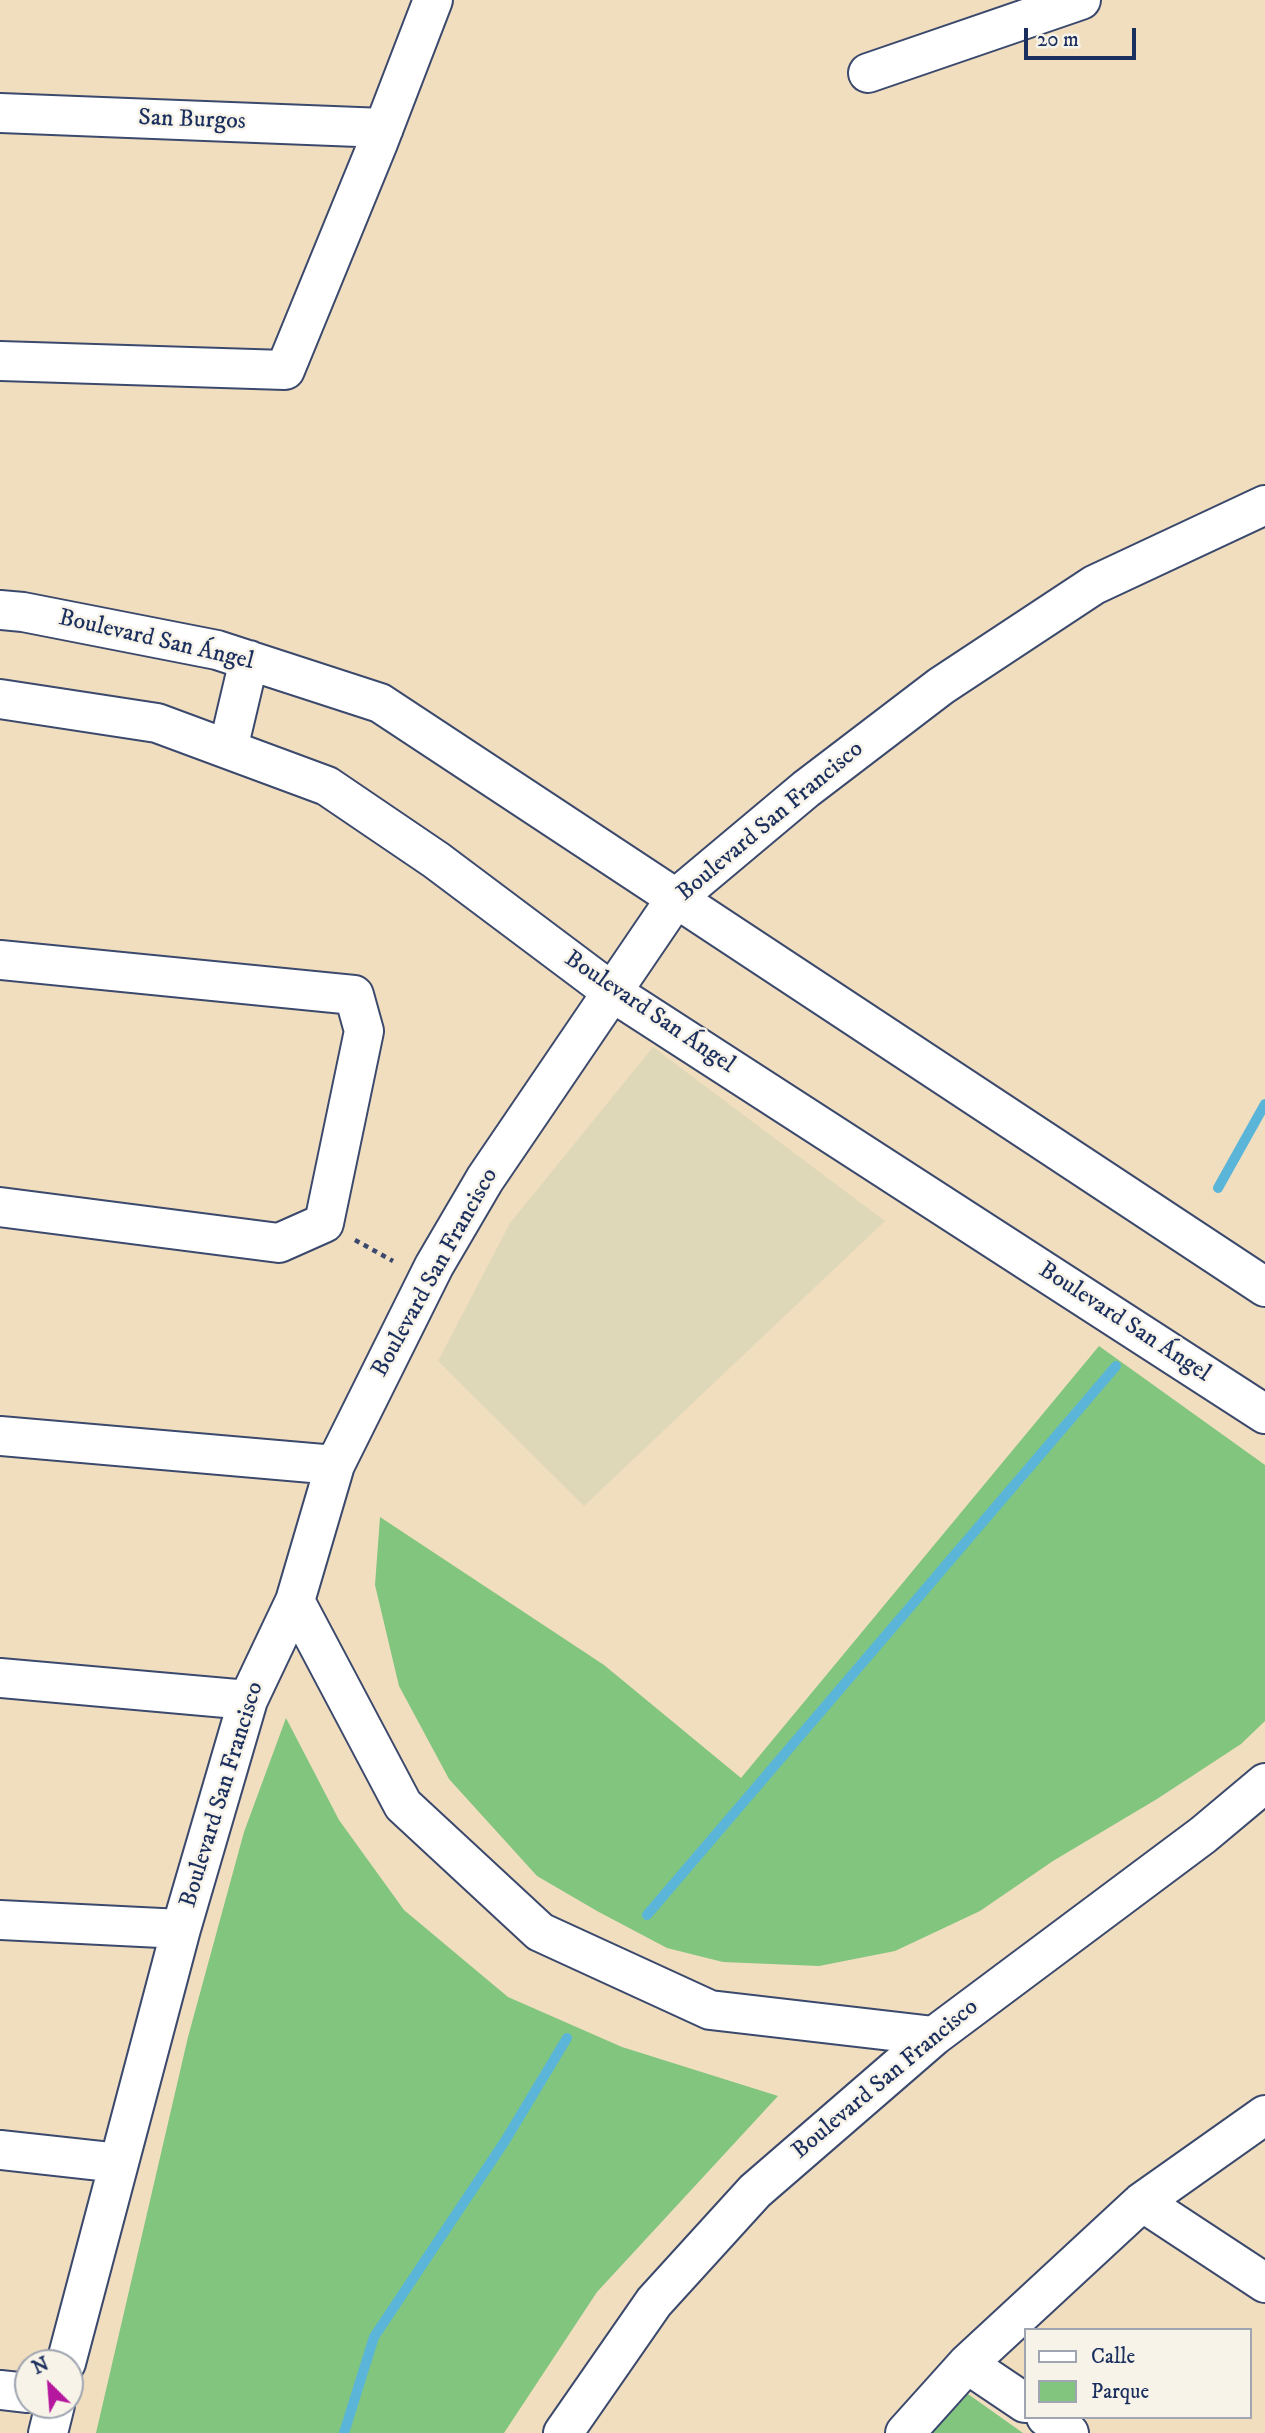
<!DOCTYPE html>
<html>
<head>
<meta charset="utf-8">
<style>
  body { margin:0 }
  #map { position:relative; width:1265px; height:2433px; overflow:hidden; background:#f1debf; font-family:"IM FELL DW Pica",serif }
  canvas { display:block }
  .legend { position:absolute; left:1024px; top:2328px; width:228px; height:91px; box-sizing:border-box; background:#f7f3e8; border:2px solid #9fa5b1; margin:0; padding:9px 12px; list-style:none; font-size:21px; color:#1b2f5e }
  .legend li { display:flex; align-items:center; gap:14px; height:35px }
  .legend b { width:35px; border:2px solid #9fa5b1 }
  .north { position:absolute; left:14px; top:2349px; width:70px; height:70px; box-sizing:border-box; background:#f7f3e8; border:2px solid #9fa5b1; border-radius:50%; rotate:335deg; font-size:19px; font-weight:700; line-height:28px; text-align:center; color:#1b2f5e }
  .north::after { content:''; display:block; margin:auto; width:24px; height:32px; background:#b5179e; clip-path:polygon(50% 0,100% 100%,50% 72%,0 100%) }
  .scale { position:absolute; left:1024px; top:28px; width:112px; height:32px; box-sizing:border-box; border:4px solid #1b2f5e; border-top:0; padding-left:9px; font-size:21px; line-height:24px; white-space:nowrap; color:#1b2f5e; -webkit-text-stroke:5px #f7f3e8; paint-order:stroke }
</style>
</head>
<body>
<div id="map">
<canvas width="1265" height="2433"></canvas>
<ul class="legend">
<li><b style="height:9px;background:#fff"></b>Calle</li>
<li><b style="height:19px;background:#81c57f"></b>Parque</li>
</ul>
<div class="north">N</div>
<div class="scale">20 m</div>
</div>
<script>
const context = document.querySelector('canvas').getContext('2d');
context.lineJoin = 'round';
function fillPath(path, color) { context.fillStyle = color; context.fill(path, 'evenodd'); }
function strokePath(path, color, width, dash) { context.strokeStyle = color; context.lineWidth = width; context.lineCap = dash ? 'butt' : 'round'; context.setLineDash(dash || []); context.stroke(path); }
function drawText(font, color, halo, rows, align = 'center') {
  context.font = font + ' "IM FELL DW Pica",serif'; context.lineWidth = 5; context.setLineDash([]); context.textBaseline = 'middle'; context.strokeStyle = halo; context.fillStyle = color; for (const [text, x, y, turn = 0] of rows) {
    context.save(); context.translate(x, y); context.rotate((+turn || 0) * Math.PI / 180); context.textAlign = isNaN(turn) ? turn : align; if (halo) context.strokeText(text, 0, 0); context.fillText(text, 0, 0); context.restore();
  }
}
const built = new Path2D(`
  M 653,1047 L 885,1221 L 584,1506 L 438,1361 L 510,1223 Z`);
const green = new Path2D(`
  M 1099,1346 L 1265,1465 L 1265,1721 L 1241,1744 L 1157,1799 L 1053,1861 L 980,1911 L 895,1951 L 819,1966 L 723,1962 L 667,1948 L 597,1911 L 537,1876 L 449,1779 L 399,1686 L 375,1585 L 380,1517 L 604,1665 L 741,1778 Z
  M 286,1718 L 339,1820 L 404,1910 L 508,1997 L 622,2047 L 778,2096 L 597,2292 L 504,2433 L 96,2433 L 188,2037 L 244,1832 Z
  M 968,2394 L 1023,2433 L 932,2433 Z`);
const stream = new Path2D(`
  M 1218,1188 L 1265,1104
  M 647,1915 L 1116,1366
  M 344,2433 L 374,2337 L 505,2141 L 567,2038`);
const path = new Path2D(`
  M 355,1240 L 393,1261`);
const minor = new Path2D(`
  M 868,73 L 1081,0
  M 0,113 L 384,128
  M 0,361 L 285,370 L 378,143 L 433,0
  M 0,610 L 23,612 L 217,650 L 380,703 L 1265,1287
  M 0,699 L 157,723 L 327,786 L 436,860 L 612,992 L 1265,1414
  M 228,749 L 249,660
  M 0,960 L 354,995 L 364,1031 L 324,1223 L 279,1243 L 0,1207
  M 0,1436 L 335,1465
  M 295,1601 L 403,1805 L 540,1932 L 710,2010 L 934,2036
  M 0,1678 L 248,1700
  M 0,1920 L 181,1929
  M 0,2150 L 119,2163
  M 1142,2202 L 1265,2283
  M 66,2363 L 181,1929 L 248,1700 L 295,1601 L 335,1465 L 434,1266 L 485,1179 L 676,898 L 806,789 L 941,686 L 1094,585 L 1265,505
  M 967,2364 L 1025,2403
  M 0,2390 L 28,2393
  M 1046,2417 L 1069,2433
  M 48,2433 L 55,2405
  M 563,2433 L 654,2302 L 755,2191 L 934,2036 L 1203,1835 L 1265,1783
  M 905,2433 L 967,2364 L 1142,2202 L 1265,2115`);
const streetNames = [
  ["San Burgos",192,121,2],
  ["Boulevard San Ángel",156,641,13],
  ["Boulevard San Francisco",771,822,-40],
  ["Boulevard San Ángel",649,1013,34],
  ["Boulevard San Francisco",436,1273,-61],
  ["Boulevard San Ángel",1124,1323,33],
  ["Boulevard San Francisco",223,1795,-73],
  ["Boulevard San Francisco",886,2080,-40]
];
fillPath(built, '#dfd8b8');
fillPath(green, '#81c57f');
strokePath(stream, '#5bb5d9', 10);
strokePath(minor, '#3b496d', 42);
strokePath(path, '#3b496d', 4.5, [5, 5]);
strokePath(minor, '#fff', 38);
drawText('24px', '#1b2f5e', '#f7f3e8', streetNames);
</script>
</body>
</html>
